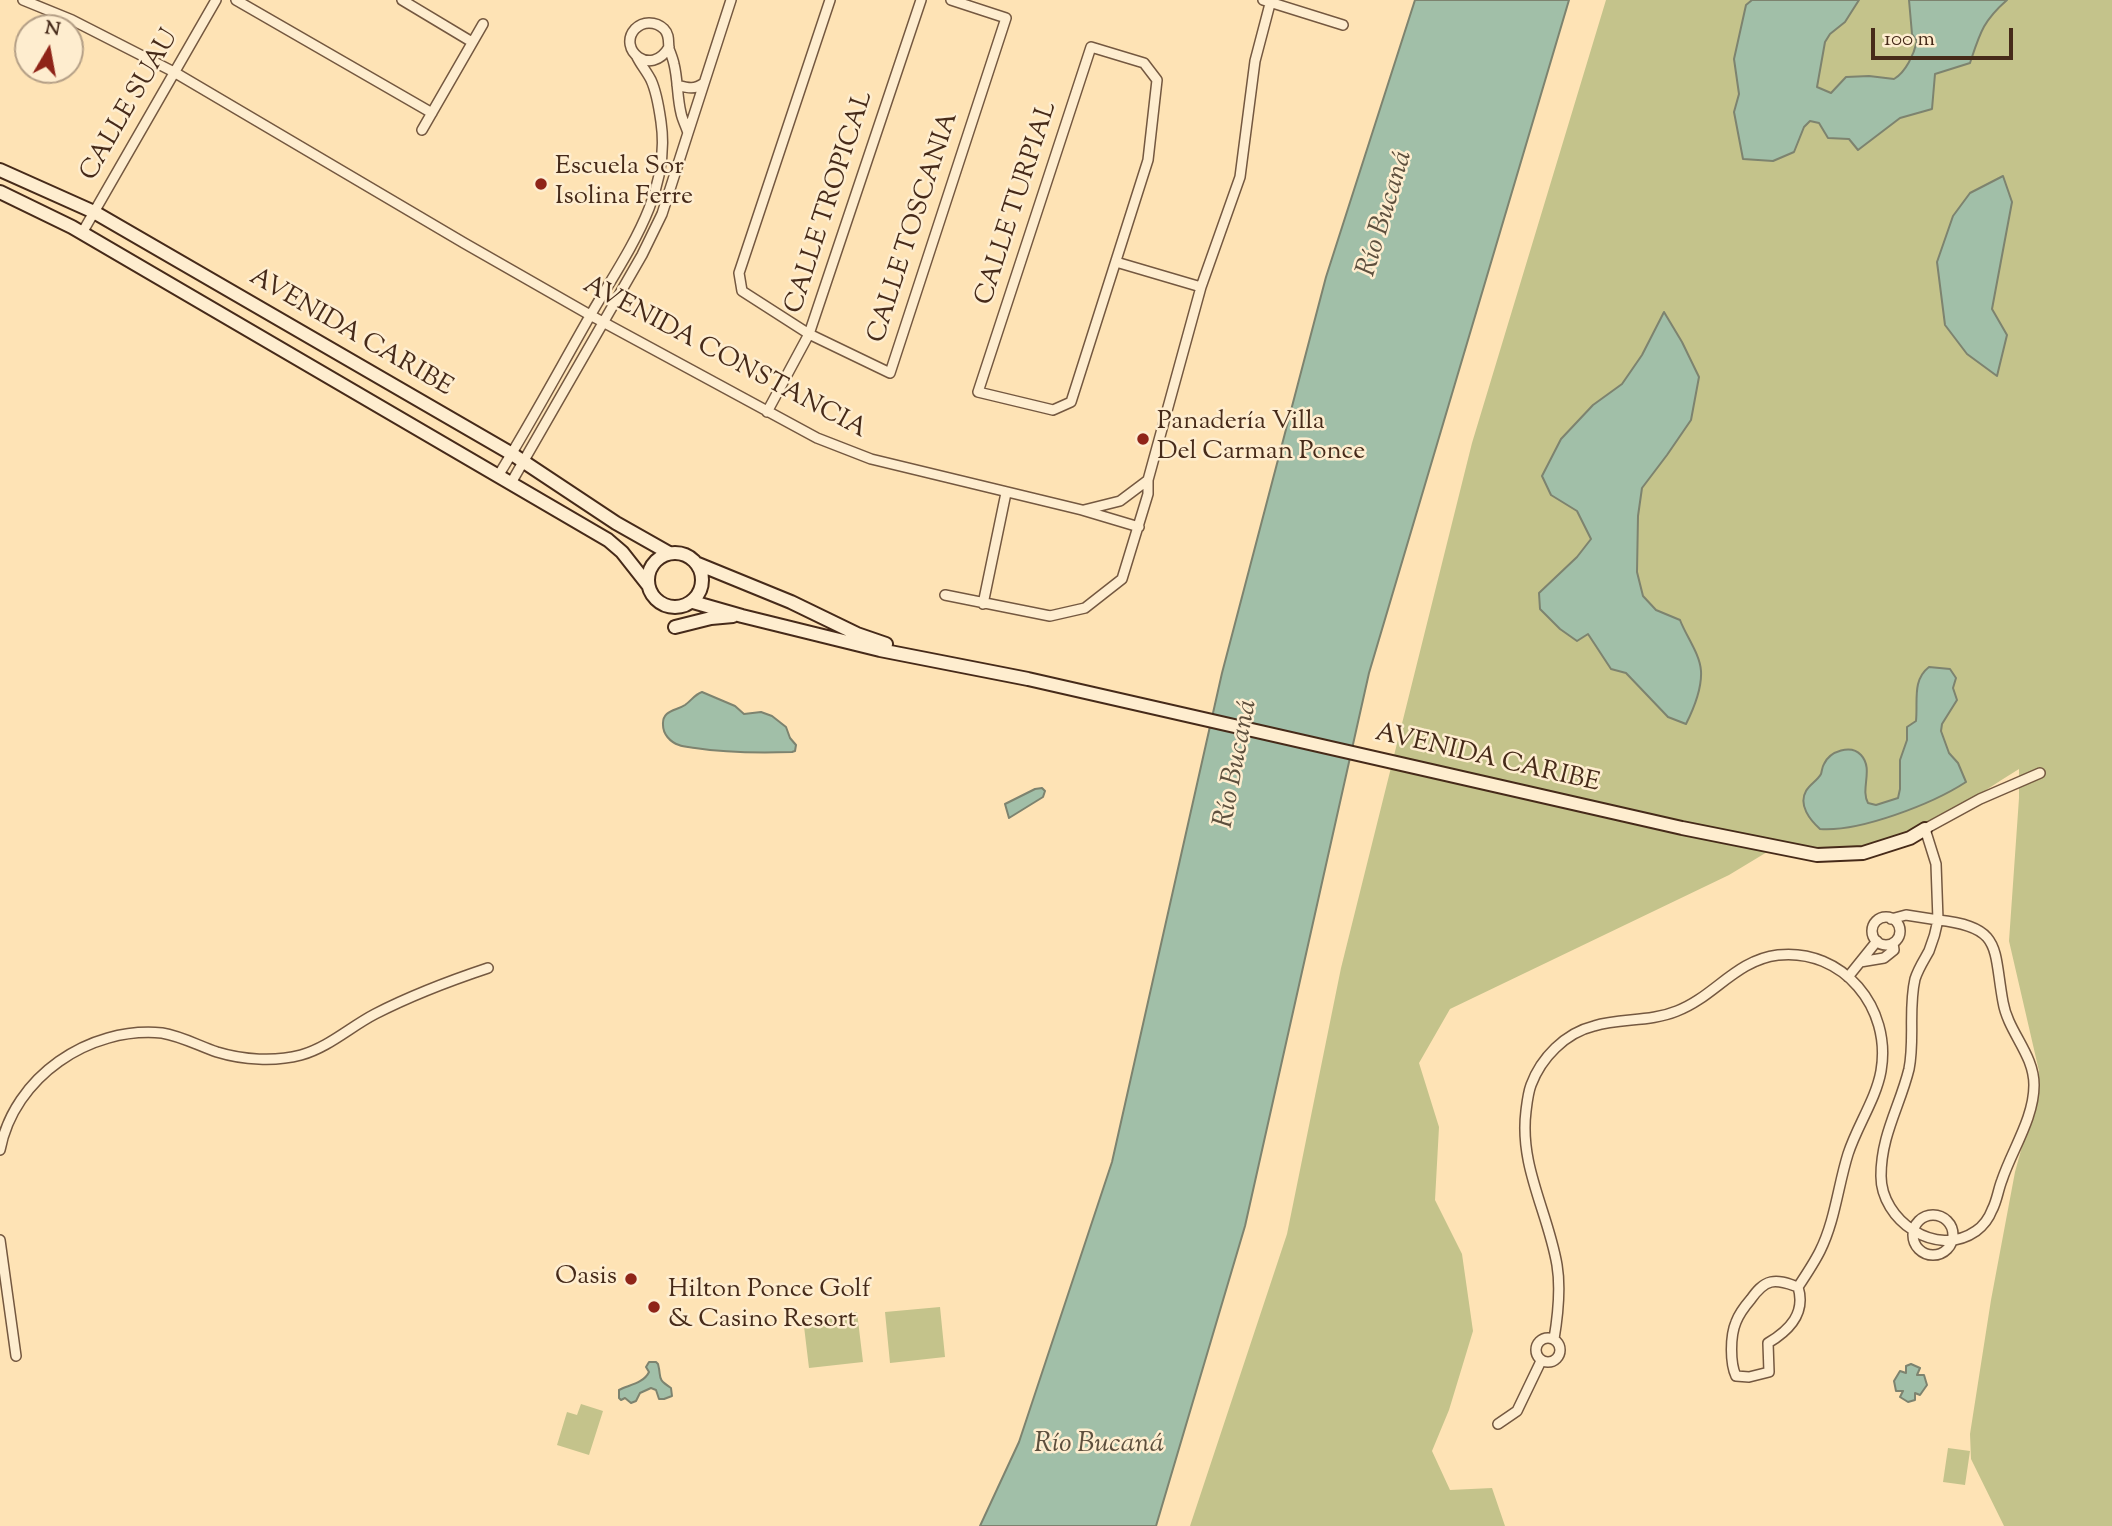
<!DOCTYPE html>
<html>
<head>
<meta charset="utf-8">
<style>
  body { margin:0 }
  #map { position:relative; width:2112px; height:1526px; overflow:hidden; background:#fee3b5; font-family:"Sorts Mill Goudy",serif }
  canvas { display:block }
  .north { position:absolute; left:14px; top:14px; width:70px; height:70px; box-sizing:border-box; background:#feedcf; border:2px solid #b49f86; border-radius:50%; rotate:10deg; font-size:19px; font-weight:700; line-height:28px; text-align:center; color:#462a19 }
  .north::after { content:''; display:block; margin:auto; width:24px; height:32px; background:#8f2418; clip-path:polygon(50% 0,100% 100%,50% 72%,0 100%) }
  .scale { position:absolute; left:1871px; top:28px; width:142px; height:32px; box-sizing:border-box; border:4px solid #462a19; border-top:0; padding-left:9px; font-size:21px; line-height:24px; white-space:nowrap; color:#462a19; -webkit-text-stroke:5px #feedcf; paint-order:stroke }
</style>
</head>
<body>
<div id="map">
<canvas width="2112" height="1526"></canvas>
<div class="north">N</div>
<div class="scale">100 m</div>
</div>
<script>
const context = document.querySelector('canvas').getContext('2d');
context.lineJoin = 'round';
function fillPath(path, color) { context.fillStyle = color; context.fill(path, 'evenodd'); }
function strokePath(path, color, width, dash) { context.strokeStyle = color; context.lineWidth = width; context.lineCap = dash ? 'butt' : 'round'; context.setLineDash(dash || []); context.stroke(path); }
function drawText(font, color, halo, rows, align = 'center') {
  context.font = font + ' "Sorts Mill Goudy",serif'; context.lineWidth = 5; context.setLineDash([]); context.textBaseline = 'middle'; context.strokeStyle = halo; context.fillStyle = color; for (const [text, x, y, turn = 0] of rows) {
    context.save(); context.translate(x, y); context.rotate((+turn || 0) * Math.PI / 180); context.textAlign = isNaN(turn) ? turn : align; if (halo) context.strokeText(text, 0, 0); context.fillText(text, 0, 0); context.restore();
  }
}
const green = new Path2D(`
  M 1606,0 L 2112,0 L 2112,1526 L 2004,1526 L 1971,1459 L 1970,1434 L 1991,1300 L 2015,1172 L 2031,1114 L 2039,1071 L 2009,941 L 2019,798 L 2019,769 C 1968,800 1917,841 1857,850 C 1832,854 1806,848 1782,843 L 1729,875 L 1450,1009 L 1419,1063 L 1439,1127 L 1435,1200 L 1462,1254 L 1473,1331 L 1449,1410 L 1432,1451 L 1450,1490 L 1492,1488 L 1505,1526 L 1190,1526 L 1287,1234 L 1341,968 L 1472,443 Z
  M 940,1307 L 945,1357 L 890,1363 L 885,1312 Z
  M 857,1312 L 863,1362 L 809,1368 L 803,1318 Z
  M 581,1404 L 603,1411 L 589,1455 L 557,1445 L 567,1412 L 577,1415 Z
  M 1948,1448 L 1970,1451 L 1965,1485 L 1943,1482 Z`);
const water = new Path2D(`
  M 1415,0 L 1569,0 L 1369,673 L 1245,1226 L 1156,1526 L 980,1526 L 1019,1442 L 1112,1162 L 1222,673 L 1326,277 Z
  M 1752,0 L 1859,0 L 1845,22 L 1830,34 L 1825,42 L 1817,87 L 1831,93 L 1846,77 L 1869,76 L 1894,79 C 1906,72 1914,54 1917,41 L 1912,34 L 1909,0 L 2007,0 C 1983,21 1980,33 1970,63 L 1935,74 L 1932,109 L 1900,118 L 1858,150 L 1849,139 L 1828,138 L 1819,123 L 1810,121 L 1804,127 L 1794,152 L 1773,161 L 1743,159 L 1734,112 L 1739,94 L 1734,59 L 1746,5 Z
  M 2003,176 L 2012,202 L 1992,309 L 2007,335 L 1997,376 L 1967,354 L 1945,325 L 1937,262 L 1953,216 L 1970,193 Z
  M 1664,312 L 1682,342 L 1699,377 L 1691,420 L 1667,455 L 1642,488 L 1638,516 L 1637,572 L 1643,596 L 1656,610 L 1680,620 C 1686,636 1700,654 1701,671 C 1702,688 1693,710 1686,724 L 1668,717 L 1626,673 L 1611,669 L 1588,634 L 1577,641 L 1560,629 L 1540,609 L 1539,593 L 1577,557 L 1591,539 L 1577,511 L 1551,495 L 1542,476 L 1561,439 L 1593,405 L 1622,384 L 1642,355 Z
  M 1929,667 L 1950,669 L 1956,678 L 1953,688 L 1957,700 L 1942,724 L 1941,731 L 1949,753 L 1958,763 L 1966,782 C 1932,804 1860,832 1820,829 C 1810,820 1798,805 1806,791 C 1810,784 1817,781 1821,774 C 1822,771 1822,767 1824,764 C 1830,751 1851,744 1861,755 C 1874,769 1860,789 1868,803 L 1876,805 L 1898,798 L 1900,789 L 1900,760 L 1907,740 L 1907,727 L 1916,721 C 1918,701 1912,680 1929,667 Z
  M 702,692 L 735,706 L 744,714 L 761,712 L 772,716 L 786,727 L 790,738 L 796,745 L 795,751 L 792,752 C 759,753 727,753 695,748 C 689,747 684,747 679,745 C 670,742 663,734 663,725 C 662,710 676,711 685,705 C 692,700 694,695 702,692 Z
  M 1042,788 L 1045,791 L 1043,797 L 1009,818 L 1005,804 L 1035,789 Z
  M 649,1362 L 656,1362 L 658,1364 C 662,1379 656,1378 671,1388 L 672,1396 L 664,1399 L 659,1399 L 656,1390 L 651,1388 L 640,1393 L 636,1401 L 631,1403 L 625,1398 L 621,1400 L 619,1398 L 619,1390 C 629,1385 644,1383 649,1372 L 646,1367 Z
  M 1911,1364 L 1920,1368 L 1917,1375 L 1924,1375 L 1927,1385 L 1920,1395 L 1915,1393 L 1915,1400 L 1908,1402 L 1900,1397 L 1903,1391 L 1896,1391 L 1894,1381 L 1900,1371 L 1906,1373 L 1906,1366 Z`);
const street = new Path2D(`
  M 23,0 L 72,20 L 174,72 L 464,243 L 590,315 L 817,438 L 871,459 L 1082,510 L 1139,527
  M 236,0 L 432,113
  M 402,0 L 472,42
  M 830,0 L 739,273 L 742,291 L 809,334 L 890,373 L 1006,18 L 951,0
  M 1263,0 L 1343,25
  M 1091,47 L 1144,63 L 1157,80 L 1148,160 L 1071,402 L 1053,410 L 978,392 Z
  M 677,85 C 688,88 694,90 704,83
  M 422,130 L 483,24
  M 688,133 L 731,0
  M 82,233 L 216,0
  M 1116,262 L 1201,287
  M 767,412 L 809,334 L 921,0
  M 498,476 C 529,426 557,374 586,323 C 621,260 672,198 661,122 C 659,108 657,93 651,80 C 647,72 641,65 637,57
  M 511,483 L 642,255 L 662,214 L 688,133 C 686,126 682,119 681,113 C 677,97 678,80 674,64 C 673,59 671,54 669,49 C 668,42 670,35 664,29 C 660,25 655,23 649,23 C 644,23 639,25 635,29 C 617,49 651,78 669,47
  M 1084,510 L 1120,501 L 1148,480
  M 945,595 L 1050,616 L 1085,608 L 1122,579 L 1148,494 L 1148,480 L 1201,287 L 1240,177 L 1255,61 L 1271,0
  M 983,604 L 1006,493
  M1872 931a14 14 0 1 1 28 0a14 14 0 1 1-28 0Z
  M 1891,919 L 1906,915 L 1938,920 L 1936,864 L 1925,829 L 1980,799 L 2040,773
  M 1938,920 C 2003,927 1993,948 2003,1002 C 2008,1032 2034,1054 2034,1085 C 2034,1118 2012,1150 2002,1180 C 1998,1190 1997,1201 1992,1210 C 1989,1218 1983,1226 1976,1231 C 1936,1259 1881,1220 1881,1176 C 1881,1135 1900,1106 1909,1069 C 1915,1039 1908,1009 1915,979 C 1918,969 1924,960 1929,951 C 1933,941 1936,931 1938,920 Z
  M 1860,962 L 1884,958 L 1894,950 L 1893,943
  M 1848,977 L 1877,941
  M 0,1150 C 14,1077 89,1026 162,1033 C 181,1036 199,1046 217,1052 C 243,1060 275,1062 301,1055 C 329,1047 350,1027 375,1014 C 412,995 449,981 488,968
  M1913 1235a20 20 0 1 1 40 0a20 20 0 1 1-40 0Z
  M 0,1240 L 16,1356
  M1536 1350a12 12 0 1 1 24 0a12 12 0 1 1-24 0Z
  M 1554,1339 C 1558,1315 1561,1289 1557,1265 C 1548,1212 1519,1166 1526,1111 C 1527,1103 1528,1093 1531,1085 C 1541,1058 1565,1033 1594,1026 C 1621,1018 1650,1022 1677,1011 C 1714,997 1736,960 1778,955 C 1843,948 1892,1008 1881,1071 C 1876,1099 1857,1126 1848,1154 C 1838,1186 1835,1221 1820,1251 C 1814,1263 1806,1275 1798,1287 C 1789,1284 1780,1280 1771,1282 C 1762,1284 1756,1292 1751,1299 C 1745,1306 1739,1314 1736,1322 C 1730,1336 1730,1363 1736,1376 L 1749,1377 L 1769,1372 L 1768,1343 C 1790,1330 1806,1313 1798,1287
  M 1498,1424 L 1517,1411 L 1541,1361`);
const secondary = new Path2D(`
  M 0,170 L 94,212 L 512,454 L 616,523 L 669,553
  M 0,192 L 72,227 L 608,540 L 622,552 L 648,585
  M648 580a27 27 0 1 1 54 0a27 27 0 1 1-54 0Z
  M 698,564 L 791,602 L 857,634 L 886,644
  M 693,602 L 742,616 L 880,650 L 1028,679 L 1682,828 L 1817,855 L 1863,853 L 1910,838 L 1925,829
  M 675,627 L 711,618 L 733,616`);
const markers = [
  [541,184,7,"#8f2418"],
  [1143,439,7,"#8f2418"],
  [631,1279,7,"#8f2418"],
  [654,1307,7,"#8f2418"]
];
const streetNames = [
  ["CALLE SUAU",131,106,-60],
  ["CALLE TROPICAL",831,203,-72],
  ["CALLE TURPIAL",1018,204,-72],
  ["CALLE TOSCANIA",915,228,-72],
  ["AVENIDA CARIBE",350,334,30],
  ["AVENIDA CONSTANCIA",724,359,28],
  ["AVENIDA CARIBE",1487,760,13]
];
const poiNames = [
  ["Escuela Sor",555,169],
  ["Isolina Ferre",555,199],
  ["Panadería Villa",1157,424],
  ["Del Carman Ponce",1157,454],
  ["Oasis",617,1279,"right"],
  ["Hilton Ponce Golf",668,1292],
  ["& Casino Resort",668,1322]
];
const waterNames = [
  ["Río Bucaná",1387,214,-73],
  ["Río Bucaná",1238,764,-79],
  ["Río Bucaná",1099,1446]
];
fillPath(green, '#c4c38b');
fillPath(water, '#a1bfa8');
strokePath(water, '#7d836f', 2);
strokePath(street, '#745840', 12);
strokePath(secondary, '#462a19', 16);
strokePath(street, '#feedcf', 9);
strokePath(secondary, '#feedcf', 12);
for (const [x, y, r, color] of markers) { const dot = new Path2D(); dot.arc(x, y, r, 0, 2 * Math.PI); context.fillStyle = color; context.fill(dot); strokePath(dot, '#feedcf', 2.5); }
drawText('26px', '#462a19', '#feedcf', streetNames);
drawText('26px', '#462a19', '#feedcf', poiNames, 'left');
drawText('italic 28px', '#5d4f3d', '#feedcf', waterNames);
</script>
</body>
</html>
